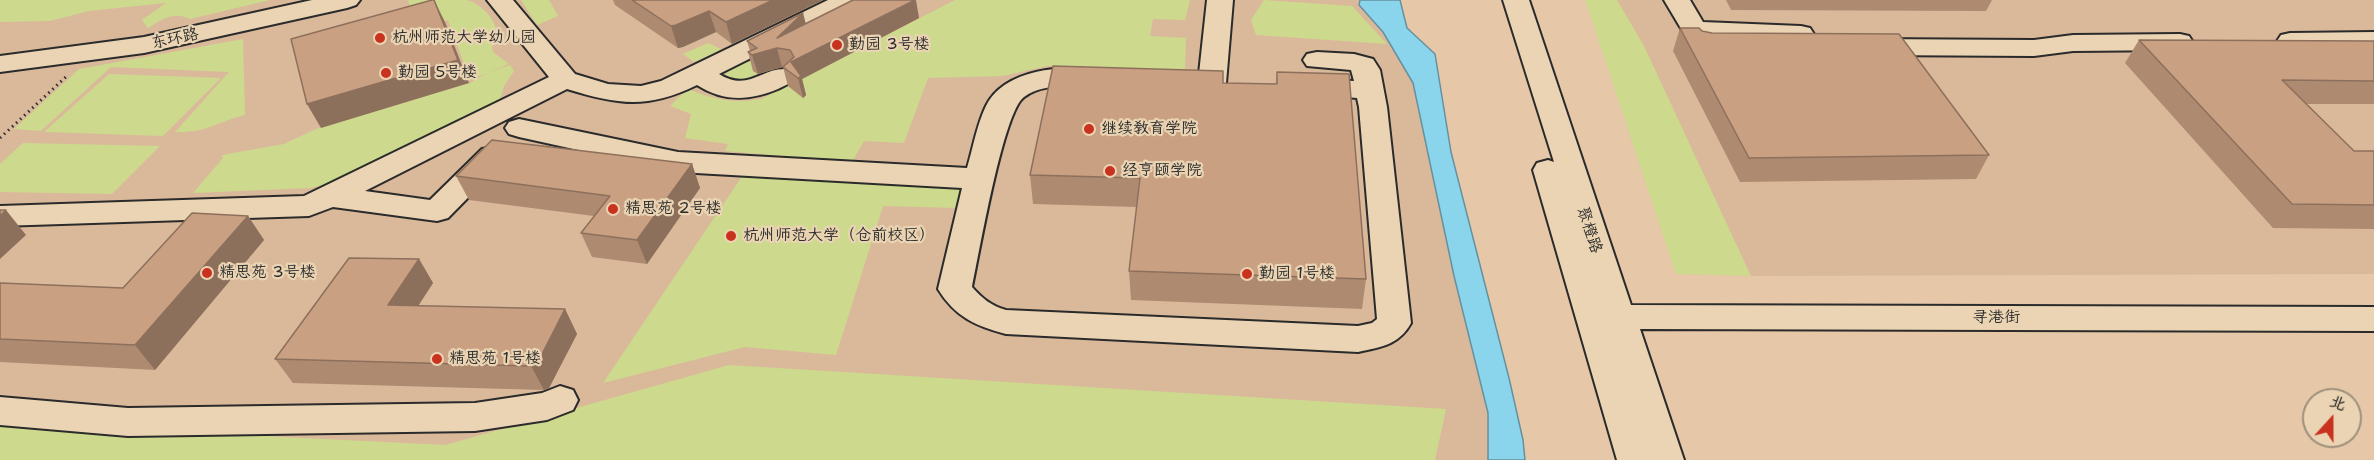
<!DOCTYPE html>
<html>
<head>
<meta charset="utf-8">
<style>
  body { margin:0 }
  #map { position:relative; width:2374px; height:460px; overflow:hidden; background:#e6c8a8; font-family:"Shantell Sans","LXGW WenKai TC",sans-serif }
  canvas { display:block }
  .north { position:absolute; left:2302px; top:388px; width:60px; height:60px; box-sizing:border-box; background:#ead4b3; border:2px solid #9e907d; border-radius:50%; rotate:21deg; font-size:16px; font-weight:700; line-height:24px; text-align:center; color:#2b2b2b }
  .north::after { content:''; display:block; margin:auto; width:21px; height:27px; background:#c8321e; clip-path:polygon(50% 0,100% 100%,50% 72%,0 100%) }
</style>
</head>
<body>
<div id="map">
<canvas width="2374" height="460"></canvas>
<div class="north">北</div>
</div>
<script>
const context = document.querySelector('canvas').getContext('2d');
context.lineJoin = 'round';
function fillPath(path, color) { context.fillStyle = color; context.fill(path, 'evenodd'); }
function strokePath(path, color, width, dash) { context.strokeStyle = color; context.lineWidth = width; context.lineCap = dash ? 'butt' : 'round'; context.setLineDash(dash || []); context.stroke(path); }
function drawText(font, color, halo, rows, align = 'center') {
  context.font = font + ' "Shantell Sans","LXGW WenKai TC",sans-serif'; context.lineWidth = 4.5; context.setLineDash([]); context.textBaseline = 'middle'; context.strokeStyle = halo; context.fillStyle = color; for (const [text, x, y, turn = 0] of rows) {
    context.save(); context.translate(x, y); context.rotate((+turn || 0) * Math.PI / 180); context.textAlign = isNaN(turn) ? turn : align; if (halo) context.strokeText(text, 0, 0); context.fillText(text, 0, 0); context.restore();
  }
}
const built = new Path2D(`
  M 0,0 L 1379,0 L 1419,73 L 1504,460 L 0,460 Z
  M 1585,0 L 2374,0 L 2374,274 L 1751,276 L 1676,274 Z`);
const green = new Path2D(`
  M 0,0 L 270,0 L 190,19 C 174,11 162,19 148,28 L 142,20 L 166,3 L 89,11 L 50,21 L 0,22 Z
  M 408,0 C 426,0 448,0 466,0 C 478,2 494,17 496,29 C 498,36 494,41 492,47 L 493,52 L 509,64 L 470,80 L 448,20 L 416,29 Z
  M 521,0 L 549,0 L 558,16 L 537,25 Z
  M 955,0 L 1190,0 L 1185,20 L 1153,19 L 1150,36 L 1186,38 L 1185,71 L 1047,66 L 1003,76 L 928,78 L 904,143 L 864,141 L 852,162 L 725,151 L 728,144 L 685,138 L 691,114 L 670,106 L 687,89 C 715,99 730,104 761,99 Z
  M 1264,0 L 1352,6 L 1387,44 L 1256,35 L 1251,20 Z
  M 1585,0 L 1617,0 L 1644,46 L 1751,276 L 1676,274 Z
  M 243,39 L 245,115 C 216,122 208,133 175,132 L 229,72 L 111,67 L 41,131 L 14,129 L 79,69 Z
  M 708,43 L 723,50 L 694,62 L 683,54 Z
  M 747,60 L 754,64 L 753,71 L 764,78 L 754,84 L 727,80 L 725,76 L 730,69 Z
  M 510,65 L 514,71 L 504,86 L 499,104 L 342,181 L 310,188 L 193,193 L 223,158 L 222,155 L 284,144 L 316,129 L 470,83 L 487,73 Z
  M 109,74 L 221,78 L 163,136 L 44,132 Z
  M 23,143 L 160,146 L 112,194 L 0,192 L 0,164 Z
  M 745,172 L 953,185 L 961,190 L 964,197 L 957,208 L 883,206 L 836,355 L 745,347 L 603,383 Z
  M 729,365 L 1446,409 L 1435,460 L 0,460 L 0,423 L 445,445 Z`);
const water = new Path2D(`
  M 1360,0 L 1400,0 L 1407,28 L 1435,54 L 1451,152 L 1509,378 L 1523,440 L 1525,460 L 1488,460 L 1488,413 L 1454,276 L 1413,83 L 1383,32 L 1359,5 Z`);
const path = new Path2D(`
  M 0,138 L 68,75`);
const minor = new Path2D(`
  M 312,0 L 360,0 L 356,5 L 347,8 L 144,53 L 0,72 L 0,56 L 144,37 Z
  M 487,0 L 513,0 L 575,74 L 608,84 L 641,86 L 661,81 L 828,0 L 861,0 L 857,5 L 719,74 C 751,94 763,63 793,70 L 797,76 C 792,83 786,85 778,89 C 750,101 723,102 697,85 C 648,109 619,105 567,89 L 365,191 L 430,200 L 482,149 L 492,147 L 502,149 L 507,156 L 502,163 L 448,218 L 437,221 L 333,207 L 309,216 L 0,226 L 0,206 L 304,196 L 549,77 Z
  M 1207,0 L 1233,0 L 1226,83 L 1222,89 L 1212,91 L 1202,89 L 1198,83 Z
  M 1503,0 L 1529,0 L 1631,305 L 2374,307 L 2374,331 L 1640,329 L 1684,460 L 1617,460 L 1533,170 L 1537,163 L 1548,160 L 1554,162 Z
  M 1664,0 L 1690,0 L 1703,22 L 1801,26 L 1810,28 L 1814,34 L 1810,40 L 1801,42 L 1728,39 L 1733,40 L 1737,46 L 1733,52 L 1724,54 L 1695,52 Z
  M 2374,32 L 2374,48 L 2290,49 L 2281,47 L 2277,41 L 2281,35 L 2290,33 Z
  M 2180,34 L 2189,36 L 2193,42 L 2189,48 L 2180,50 L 2073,51 L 2034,56 L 1867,55 L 1858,53 L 1854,47 L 1858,41 L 1867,39 L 2034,40 L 2073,35 Z
  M 1317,52 L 1354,54 L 1373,59 L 1380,70 L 1387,107 L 1411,323 C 1399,345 1381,347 1358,352 L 1006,334 C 976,326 955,317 938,289 L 962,188 L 678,172 L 519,137 L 509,134 L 505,128 L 509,122 L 519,119 L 678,152 L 967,168 C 973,148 977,124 986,106 C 1004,69 1066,63 1101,72 L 1105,78 L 1101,84 C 1075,90 1048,80 1024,97 C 1003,112 979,254 972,287 C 982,298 991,306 1006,310 L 1358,326 L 1372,323 L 1377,319 L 1359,107 L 1357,98 L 1299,93 L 1295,87 L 1299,81 L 1309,79 L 1354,81 L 1351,70 L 1307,66 L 1303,60 L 1307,54 Z
  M 560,386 L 573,390 L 578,400 L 573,410 L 547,420 L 475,431 L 128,436 L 0,425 L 0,397 L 128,408 L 475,403 L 542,393 Z`);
const wall = new Path2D(`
  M 613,0 L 823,0 L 732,44 L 716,32 L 683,47 L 678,48 L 615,5 Z
  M 1726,0 L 1992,0 L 1986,11 L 1731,10 Z
  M 919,18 L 802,79 L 806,95 L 803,98 L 788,86 L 783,67 L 758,74 L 753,71 L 748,52 L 750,51 L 747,41 L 806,23 Z
  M 1680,28 L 1702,31 L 1989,155 L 1976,179 L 1740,182 L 1673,51 Z
  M 2139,40 L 2374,41 L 2374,104 L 2306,104 L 2354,151 L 2374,151 L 2374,229 L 2273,228 L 2125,63 Z
  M 1277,72 L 1366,279 L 1362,309 L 1131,300 L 1129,271 L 1137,207 L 1033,204 L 1030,175 L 1223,83 L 1276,84 Z
  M 692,164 L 700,188 L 647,264 L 592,257 L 581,233 L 594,216 L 469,200 L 456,176 Z
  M 248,216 L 264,240 L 155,370 L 0,362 L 0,283 L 123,288 Z
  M 419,259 L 433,283 L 418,306 L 565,309 L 577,334 L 549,388 L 544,390 L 293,383 L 275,359 Z`);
const shadedWall = new Path2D(`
  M 434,0 L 445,22 L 469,83 L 321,128 L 307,104 Z
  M 773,0 L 823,0 L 732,44 L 726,22 Z
  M 916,0 L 919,18 L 802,79 L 806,95 L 803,98 L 798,78 L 791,62 Z
  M 709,11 L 716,32 L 683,47 L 678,48 L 671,26 Z
  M 803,13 L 808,32 L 777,38 Z
  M 777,48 L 782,67 L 758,74 L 752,55 Z
  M 692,164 L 700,188 L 647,264 L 637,240 Z
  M 6,210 L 26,235 L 0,259 L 0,216 Z
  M 248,216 L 264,240 L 155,370 L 135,345 Z
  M 419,259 L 433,283 L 403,329 L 388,305 Z
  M 565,309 L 577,334 L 549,388 L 544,390 L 531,366 Z`);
const building = new Path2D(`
  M 432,0 L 434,0 L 458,60 L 307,104 L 291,39 Z
  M 632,0 L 773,0 L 726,22 L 709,11 L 676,25 L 671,26 Z
  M 853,0 L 915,0 L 791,62 L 801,76 L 798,78 L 783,67 L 794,57 L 790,50 L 777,48 L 752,55 L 748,52 L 757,48 L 747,41 L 803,13 L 777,38 Z
  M 1680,28 L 1699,28 L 1702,31 L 1712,33 L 1899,34 L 1989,155 L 1749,158 Z
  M 2139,40 L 2374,41 L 2374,81 L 2282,80 L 2354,151 L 2374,151 L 2374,205 L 2292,204 Z
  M 1053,66 L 1223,71 L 1223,83 L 1277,84 L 1277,72 L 1349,74 L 1366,279 L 1129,271 L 1140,178 L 1030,175 Z
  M 492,140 L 692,164 L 637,240 L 581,233 L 610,196 L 456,176 Z
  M 0,210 L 6,210 L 0,216 Z
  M 192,213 L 248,216 L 135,345 L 0,339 L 0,283 L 123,288 Z
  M 349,258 L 419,259 L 388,305 L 565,309 L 537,364 L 531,366 L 275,359 Z`);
const markers = [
  [380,38,6,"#c8321e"],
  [837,45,6,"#c8321e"],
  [386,73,6,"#c8321e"],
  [1089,129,6,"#c8321e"],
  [1110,171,6,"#c8321e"],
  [613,209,6,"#c8321e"],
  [731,236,6,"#c8321e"],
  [207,273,6,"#c8321e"],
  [1247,274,6,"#c8321e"],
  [437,359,6,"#c8321e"]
];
const poiNames = [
  ["杭州师范大学幼儿园",392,38],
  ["勤园 3号楼",849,45],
  ["勤园 5号楼",398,73],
  ["继续教育学院",1101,129],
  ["经亨颐学院",1122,171],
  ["精思苑 2号楼",625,209],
  ["杭州师范大学（仓前校区）",743,236],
  ["精思苑 3号楼",219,273],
  ["勤园 1号楼",1259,274],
  ["精思苑 1号楼",449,359]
];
const streetNames = [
  ["东环路",175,39,-12],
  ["聚橙路",1589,230,72],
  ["寻港街",1996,318]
];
fillPath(built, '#dab99b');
fillPath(green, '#cdd98d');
fillPath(water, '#8bd5ec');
strokePath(water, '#65919f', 1.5);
strokePath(minor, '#2b2b2b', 4);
strokePath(path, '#2b2b2b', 3, [1.5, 4]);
fillPath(minor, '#ead4b3');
fillPath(wall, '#ae8a71');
fillPath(shadedWall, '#8d705c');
fillPath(building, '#caa083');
strokePath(building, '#8d705c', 1.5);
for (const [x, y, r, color] of markers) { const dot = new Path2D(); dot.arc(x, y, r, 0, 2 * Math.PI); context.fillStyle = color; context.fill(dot); strokePath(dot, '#ead4b3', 2); }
drawText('16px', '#2b2b2b', '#ead4b3', poiNames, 'left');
drawText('16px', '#2b2b2b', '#ead4b3', streetNames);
</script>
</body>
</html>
